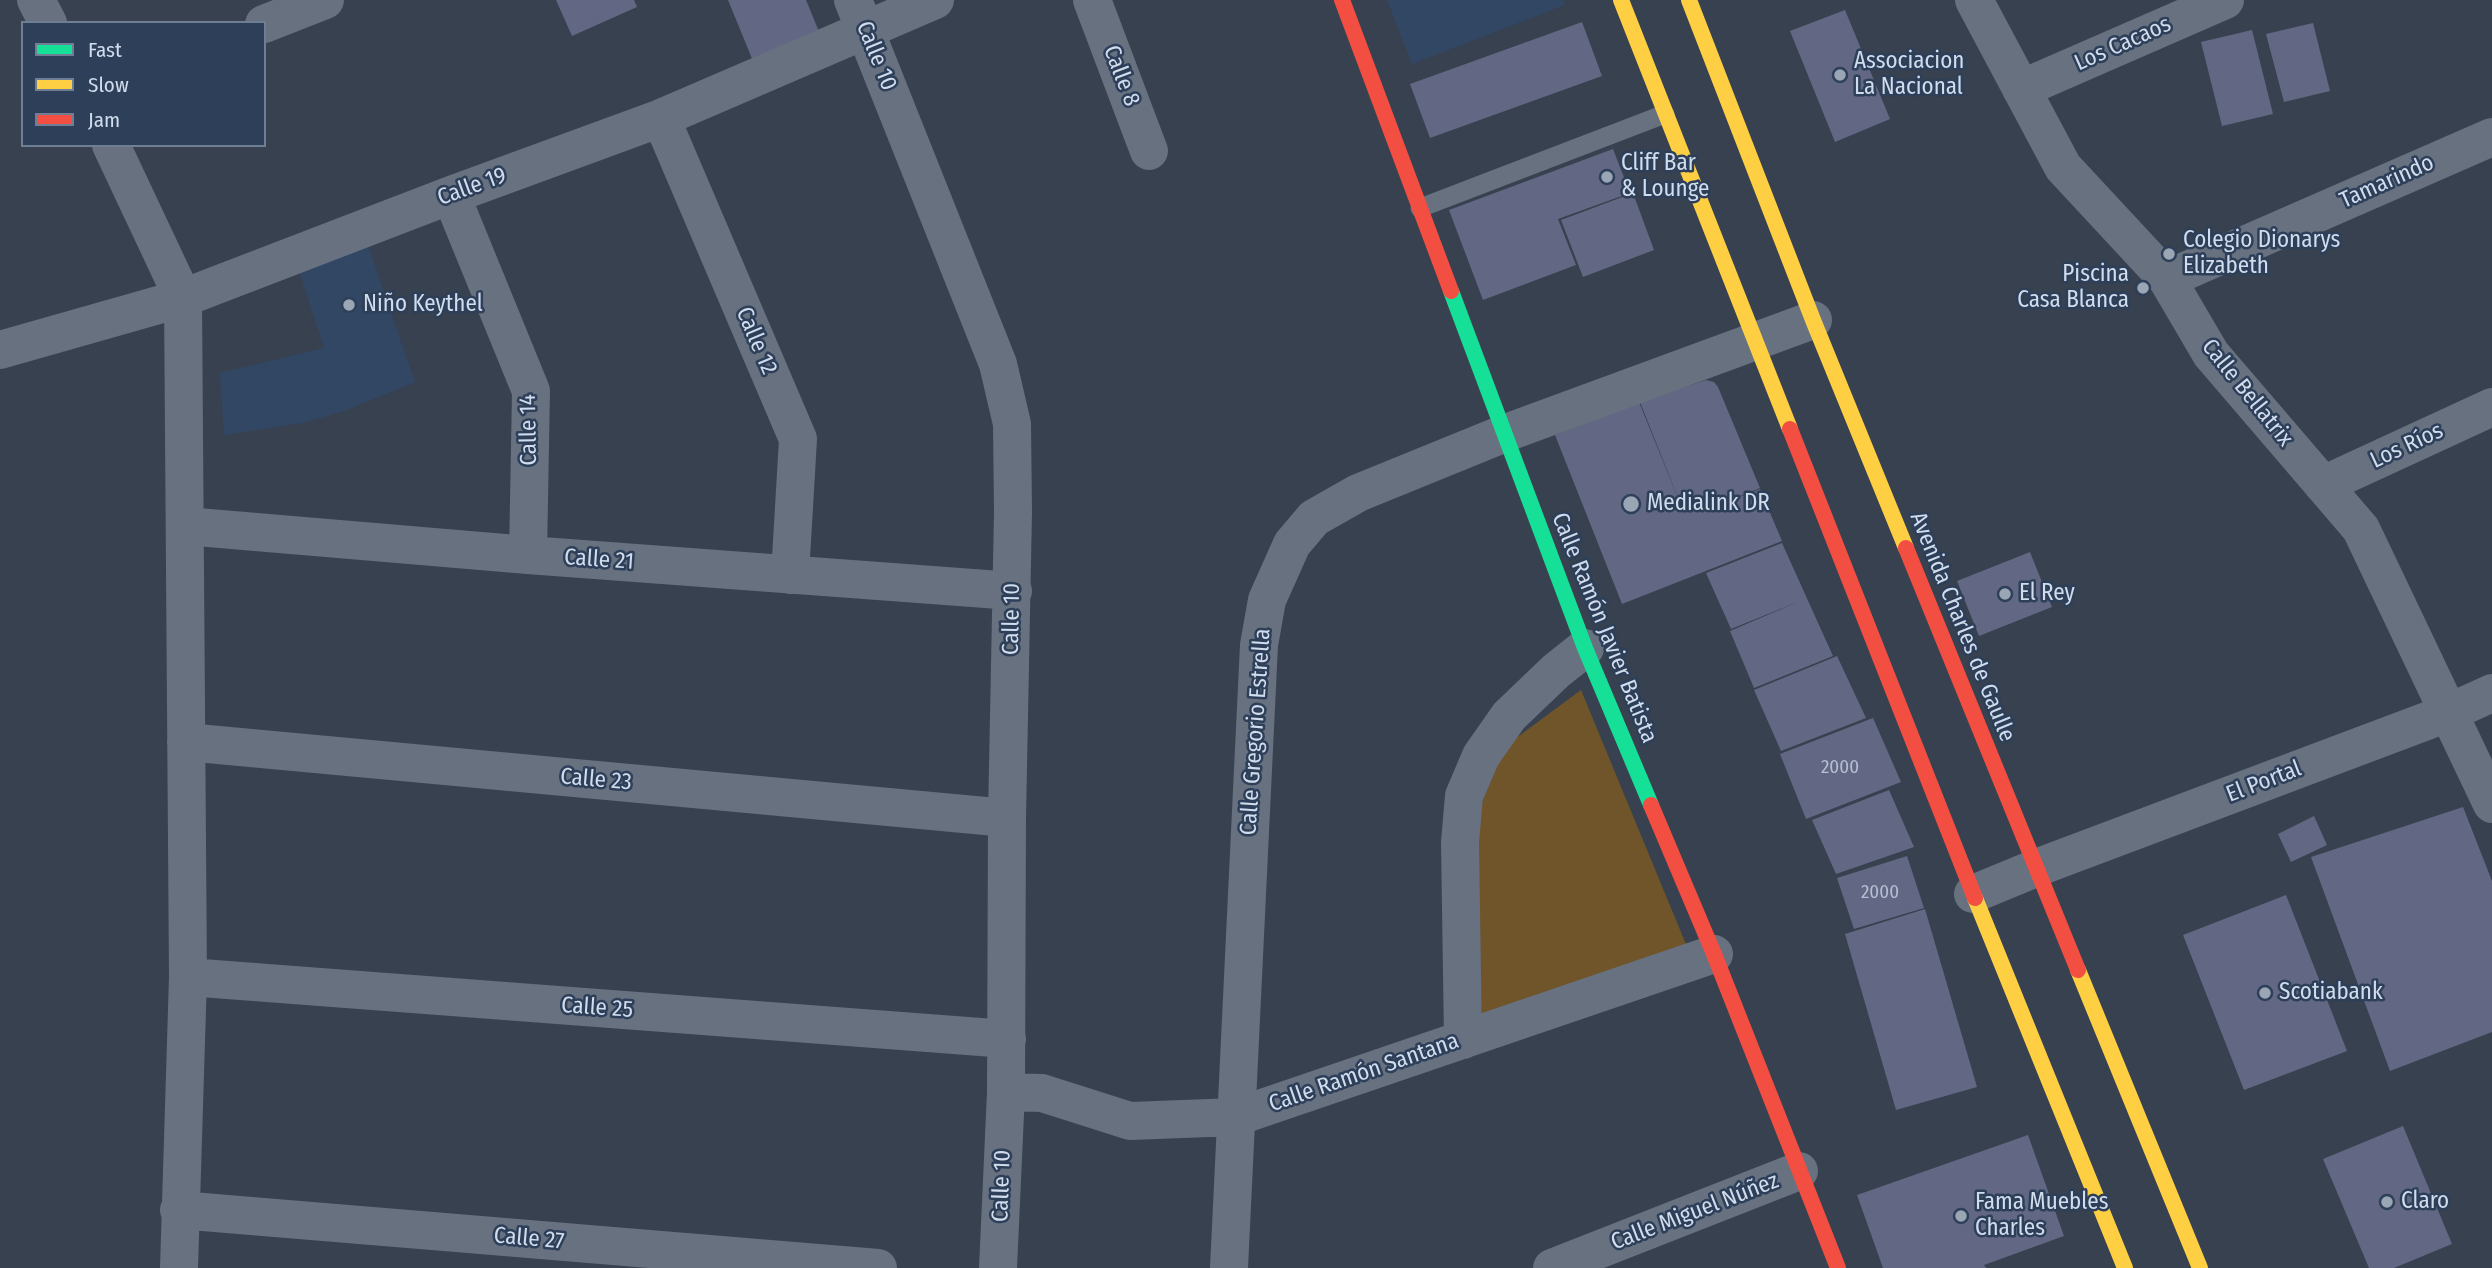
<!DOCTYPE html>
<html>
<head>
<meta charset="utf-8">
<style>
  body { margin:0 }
  #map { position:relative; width:2492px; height:1268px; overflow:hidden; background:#37414f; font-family:"Fira Sans Condensed",sans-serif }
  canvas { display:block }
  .legend { position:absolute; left:21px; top:21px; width:245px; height:126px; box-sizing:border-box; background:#2d3f59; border:2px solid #6f7e94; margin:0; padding:9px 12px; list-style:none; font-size:21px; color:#d1dcec }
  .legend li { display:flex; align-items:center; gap:14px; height:35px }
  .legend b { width:35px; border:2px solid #6f7e94 }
</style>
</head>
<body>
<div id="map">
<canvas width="2492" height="1268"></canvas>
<ul class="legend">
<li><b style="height:9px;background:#16e098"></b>Fast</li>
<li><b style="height:9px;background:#ffcf43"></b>Slow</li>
<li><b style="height:9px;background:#f24e42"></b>Jam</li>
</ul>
</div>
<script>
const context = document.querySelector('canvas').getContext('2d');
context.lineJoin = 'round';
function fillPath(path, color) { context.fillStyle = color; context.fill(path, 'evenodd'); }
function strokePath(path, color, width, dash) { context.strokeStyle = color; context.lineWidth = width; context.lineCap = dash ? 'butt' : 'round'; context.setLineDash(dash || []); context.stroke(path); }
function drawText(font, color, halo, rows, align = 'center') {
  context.font = font + ' "Fira Sans Condensed",sans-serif'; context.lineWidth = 5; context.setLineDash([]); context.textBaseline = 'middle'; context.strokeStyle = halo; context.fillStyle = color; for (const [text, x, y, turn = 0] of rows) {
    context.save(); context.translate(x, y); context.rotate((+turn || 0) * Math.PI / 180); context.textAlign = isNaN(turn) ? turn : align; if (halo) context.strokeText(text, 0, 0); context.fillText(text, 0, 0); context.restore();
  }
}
const built = new Path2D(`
  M 1387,0 L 1563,0 L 1565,5 L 1412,64 Z
  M 365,237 L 415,382 L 347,410 L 303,423 L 224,435 L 220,373 L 324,348 L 296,261 Z`);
const green = new Path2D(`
  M 1581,690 L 1695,966 L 1485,1041 L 1464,848 L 1504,747 Z`);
const building = new Path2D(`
  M 556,0 L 634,0 L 637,7 L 572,36 Z
  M 728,0 L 806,0 L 820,34 L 753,61 Z
  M 1845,10 L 1890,119 L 1835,142 L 1790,31 Z
  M 1582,22 L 1602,76 L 1430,138 L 1410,84 Z
  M 2313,23 L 2330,91 L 2284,102 L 2266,34 Z
  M 2252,30 L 2273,114 L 2222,126 L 2201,42 Z
  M 1613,149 L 1630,193 L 1558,219 L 1576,265 L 1483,300 L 1449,210 Z
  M 1633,193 L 1654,250 L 1583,277 L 1561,220 Z
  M 1706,380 L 1714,382 L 1718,387 L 1760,488 L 1693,515 L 1760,489 L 1782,541 L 1622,604 L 1555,435 L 1639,402 L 1686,518 L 1640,402 Z
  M 1782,543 L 1833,656 L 1754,688 L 1730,631 L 1800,601 L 1731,629 L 1706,573 Z
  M 2030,552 L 2052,607 L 1979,636 L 1957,581 Z
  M 1837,656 L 1866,718 L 1781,751 L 1754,690 Z
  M 1873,718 L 1901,782 L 1806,819 L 1780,754 Z
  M 1889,790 L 1914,847 L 1836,874 L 1812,820 Z
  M 2463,807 L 2492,881 L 2492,1032 L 2390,1071 L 2311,857 Z
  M 2314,816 L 2327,845 L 2291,862 L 2278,834 Z
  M 1907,856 L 1924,908 L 1854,929 L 1837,878 Z
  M 2286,895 L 2347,1051 L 2244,1090 L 2183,935 Z
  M 1925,909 L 1977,1087 L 1896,1110 L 1845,934 Z
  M 2403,1126 L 2452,1244 L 2394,1268 L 2369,1268 L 2323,1159 Z
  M 2028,1135 L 2064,1236 L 1984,1265 L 1986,1268 L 1883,1268 L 1857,1195 Z`);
const lane = new Path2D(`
  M 1420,208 L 1665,114`);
const street = new Path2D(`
  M 36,0 L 48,23
  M 853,0 L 998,364 L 1012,424 L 1013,512 L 1007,818 L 1006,1092 L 998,1268
  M 1092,0 L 1149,151
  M 1974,0 L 2063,167 L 2167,279 L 2211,354 L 2361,529 L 2492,804
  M 264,24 L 325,0
  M 2021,89 L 2225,0
  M 661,118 L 798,439 L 790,575
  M 111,145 L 183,298 L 188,977 L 179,1268
  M 451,195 L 531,391 L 528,555
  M 2167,279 L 2492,137
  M 0,350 L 183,298 L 451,195 L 661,118 L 935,0
  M 2323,485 L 2492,407
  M 185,526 L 528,555 L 1013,591
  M 186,742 L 1007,818
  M 1973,894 L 2036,868 L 2448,713 L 2492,693
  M 188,977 L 1007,1039
  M 1463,1040 L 1460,842 L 1464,796 L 1481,756 L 1509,716 L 1556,671 L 1585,648
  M 1006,1092 L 1042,1093 L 1130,1121 L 1236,1117 L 1714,954
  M 179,1210 L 878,1268
  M 1229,1268 L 1259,645 L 1267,600 L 1292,544 L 1314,518 L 1358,493 L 1503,434 L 1813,320
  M 1552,1268 L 1799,1171`);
const fast = new Path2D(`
  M 1451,291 L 1585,648 L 1651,805`);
const slow = new Path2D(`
  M 1621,0 L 1790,429
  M 1689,0 L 1813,320 L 1906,548
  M 1975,898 L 2125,1268
  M 2078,970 L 2200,1268`);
const jam = new Path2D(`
  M 1342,0 L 1451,291
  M 1790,429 L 1975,898
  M 1906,548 L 2078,970
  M 1651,805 L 1714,954 L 1838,1268`);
const markers = [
  [1840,75,7,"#9ba6b5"],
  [1607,177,7,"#9ba6b5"],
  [2169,254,7,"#9ba6b5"],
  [2143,288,7,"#9ba6b5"],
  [349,305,7,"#9ba6b5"],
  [1631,504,9,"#9ba6b5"],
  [2005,594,7,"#9ba6b5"],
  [2265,993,7,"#9ba6b5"],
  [2387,1202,7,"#9ba6b5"],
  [1961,1216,7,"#9ba6b5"]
];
const numberNames = [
  ["2000",1840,768],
  ["2000",1880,893]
];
const streetNames = [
  ["Los Cacaos",2123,44,-24],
  ["Calle 10",876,56,68],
  ["Calle 8",1121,76,69],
  ["Tamarindo",2387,182,-24],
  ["Calle 19",472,187,-20],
  ["Calle 12",756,341,67],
  ["Calle Bellatrix",2247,393,51],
  ["Calle 14",529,430,-91],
  ["Los Ríos",2407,446,-25],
  ["Calle 21",599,560,4],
  ["Calle 10",1012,619,-89],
  ["Avenida Charles de Gaulle",1962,627,68],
  ["Calle Ramón Javier Batista",1604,628,68],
  ["Calle Gregorio Estrella",1256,732,-86],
  ["Calle 23",596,780,5],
  ["El Portal",2264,782,-21],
  ["Calle 25",597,1008,4],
  ["Calle Ramón Santana",1364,1073,-19],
  ["Calle 10",1002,1186,-88],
  ["Calle Miguel Núñez",1695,1212,-21],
  ["Calle 27",529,1239,5]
];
const poiNames = [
  ["Associacion",1854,62],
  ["La Nacional",1854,88],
  ["Cliff Bar",1621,164],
  ["& Lounge",1621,190],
  ["Colegio Dionarys",2183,241],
  ["Elizabeth",2183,267],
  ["Piscina",2129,275,"right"],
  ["Casa Blanca",2129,301,"right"],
  ["Niño Keythel",363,305],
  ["Medialink DR",1647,504],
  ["El Rey",2019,594],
  ["Scotiabank",2279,993],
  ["Claro",2401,1202],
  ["Fama Muebles",1975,1203],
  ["Charles",1975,1229]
];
fillPath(built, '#324764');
fillPath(green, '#6f5529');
fillPath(building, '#626883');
strokePath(lane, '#677180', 19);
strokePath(street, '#677180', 38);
strokePath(fast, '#16e098', 16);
strokePath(slow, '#ffcf43', 16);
strokePath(jam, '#f24e42', 16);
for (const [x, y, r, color] of markers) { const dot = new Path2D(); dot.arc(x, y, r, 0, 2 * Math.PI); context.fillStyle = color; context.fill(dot); strokePath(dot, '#2d3f59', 2.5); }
drawText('19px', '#b5bfd2', null, numberNames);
drawText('23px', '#d1dcec', '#2d3f59', streetNames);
drawText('23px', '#d1dcec', '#2d3f59', poiNames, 'left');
</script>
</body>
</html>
